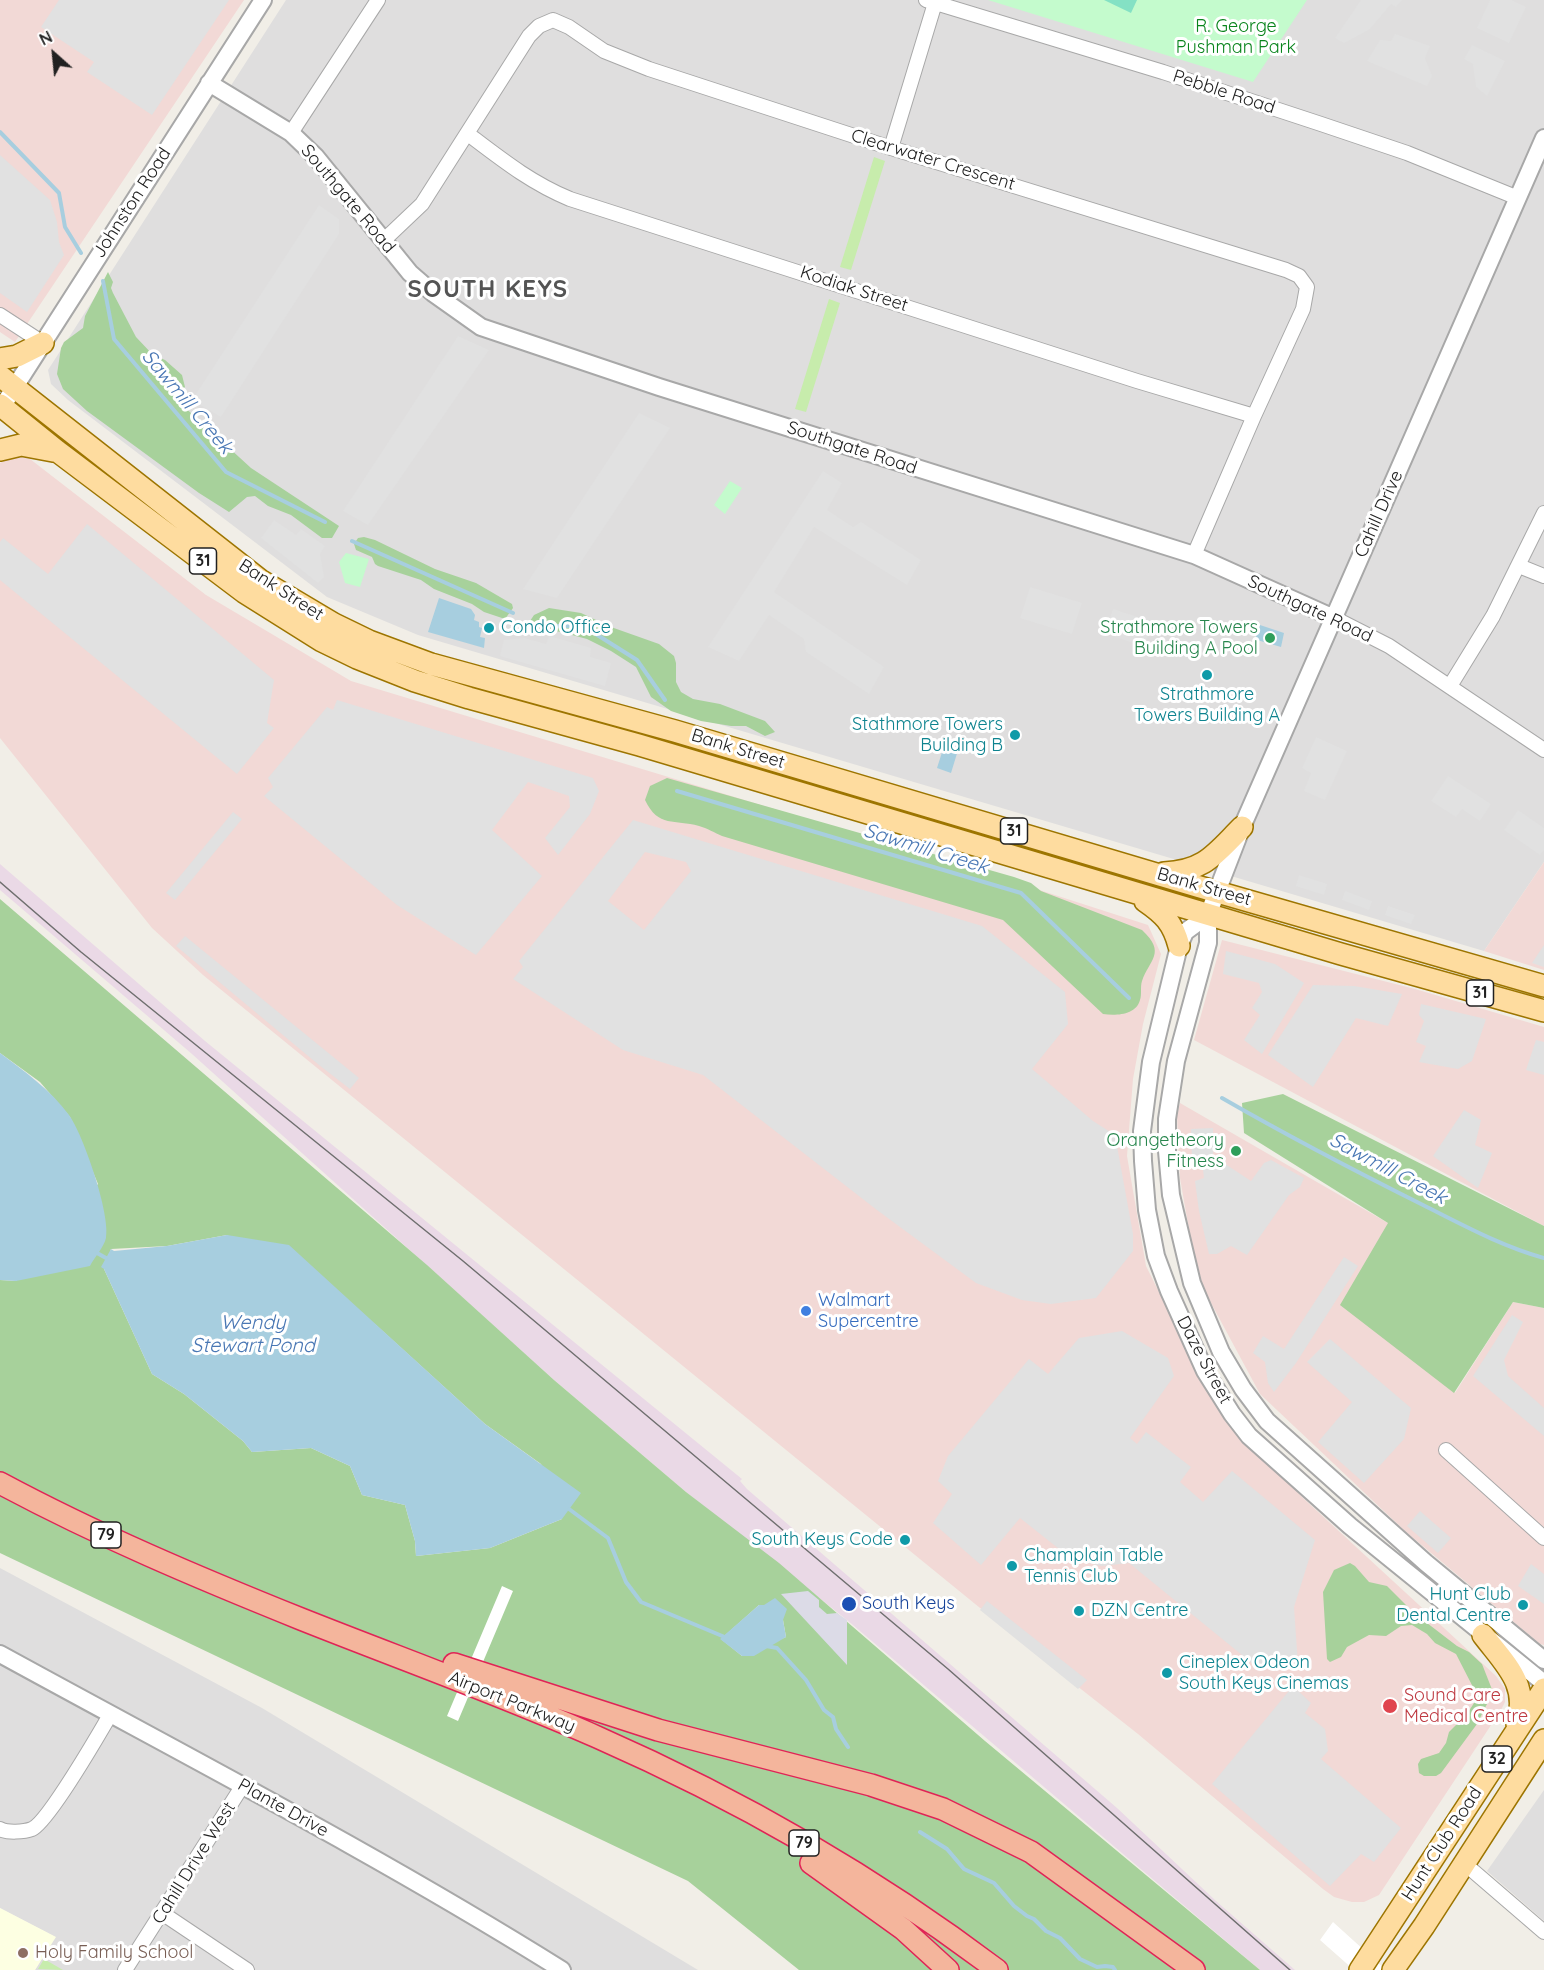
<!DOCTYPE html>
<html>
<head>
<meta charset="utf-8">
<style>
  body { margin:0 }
  #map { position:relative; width:1544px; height:1970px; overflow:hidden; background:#f1eee7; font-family:Quicksand,sans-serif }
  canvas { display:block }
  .north { position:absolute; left:24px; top:24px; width:60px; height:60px; -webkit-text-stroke:4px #fff; paint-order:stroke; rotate:333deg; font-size:16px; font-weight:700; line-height:24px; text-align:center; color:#212121 }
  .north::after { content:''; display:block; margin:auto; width:21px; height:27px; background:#212121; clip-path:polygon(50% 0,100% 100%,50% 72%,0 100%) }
</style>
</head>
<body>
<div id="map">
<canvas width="1544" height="1970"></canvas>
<div class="north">N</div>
</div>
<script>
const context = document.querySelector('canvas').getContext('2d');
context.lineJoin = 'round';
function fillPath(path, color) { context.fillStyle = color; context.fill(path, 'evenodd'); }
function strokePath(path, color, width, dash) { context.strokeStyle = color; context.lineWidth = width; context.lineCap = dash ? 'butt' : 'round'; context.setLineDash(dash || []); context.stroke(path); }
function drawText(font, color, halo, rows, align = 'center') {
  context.font = font + ' Quicksand,sans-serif'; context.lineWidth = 6; context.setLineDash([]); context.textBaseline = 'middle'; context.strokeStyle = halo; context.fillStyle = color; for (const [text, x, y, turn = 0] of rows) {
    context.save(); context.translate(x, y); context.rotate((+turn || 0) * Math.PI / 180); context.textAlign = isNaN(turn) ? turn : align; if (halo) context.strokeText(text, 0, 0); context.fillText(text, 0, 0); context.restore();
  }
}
const residential = new Path2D(`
  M 286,0 L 1544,0 L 1544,862 L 1484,951 L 418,635 L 327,597 L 68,400 L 51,384 L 48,370 Z
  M 0,1568 L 262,1708 L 698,1970 L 35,1970 L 55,1937 L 0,1908 Z
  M 1544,1790 L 1544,1921 L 1487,1871 Z`);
const commercial = new Path2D(`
  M 0,0 L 244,0 L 15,342 L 0,332 Z
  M 15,456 L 30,459 L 206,595 L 351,681 L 996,876 L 1148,925 L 1161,954 L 1143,1024 L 1133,1079 L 1127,1156 L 1146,1266 L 1182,1338 L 1241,1431 L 1303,1498 L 1496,1676 L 1505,1689 L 1505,1702 L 1501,1710 L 1379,1895 L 1364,1902 L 1352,1902 L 1334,1897 L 1323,1889 L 1138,1734 L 1039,1656 L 203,975 L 152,928 L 0,738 L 0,463 Z
  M 1544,862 L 1544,970 L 1484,951 Z
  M 1222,940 L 1415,989 L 1544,1027 L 1544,1226 L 1194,1040 Z
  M 1180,1103 L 1388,1223 L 1455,1393 L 1513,1302 L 1544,1308 L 1544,1645 L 1540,1644 L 1406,1532 L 1260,1394 L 1204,1290 L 1191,1241 L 1180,1178 L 1177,1116 Z`);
const industrial = new Path2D(`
  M 0,864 L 205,1041 L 742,1479 L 740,1481 L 747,1489 L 1117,1808 L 1216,1901 L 1295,1970 L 1260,1970 L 847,1620 L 686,1492 L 554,1380 L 192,1054 L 0,890 Z`);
const education = new Path2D(`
  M 0,1908 L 56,1937 L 35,1970 L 0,1970 Z`);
const grass = new Path2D(`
  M 874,157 L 885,161 L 851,270 L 840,267 Z
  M 829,299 L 840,303 L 806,412 L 795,409 Z
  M 44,1959 L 63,1970 L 38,1969 Z`);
const forest = new Path2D(`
  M 108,272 L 113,282 L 111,288 L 113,293 L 136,337 L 153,355 L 165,360 L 182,375 L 185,387 L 181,391 L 180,403 L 251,468 L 339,526 L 332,538 L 322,538 L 291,515 L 268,506 L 255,496 L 247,497 L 229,512 L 199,493 L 87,411 L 63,389 L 57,374 L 61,348 L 64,342 L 83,328 L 85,316 Z
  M 364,537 L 375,540 L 435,569 L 476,583 L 512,604 L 513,608 L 505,619 L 484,612 L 472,604 L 434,589 L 421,580 L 378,566 L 375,564 L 372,557 L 356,550 L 354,544 L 358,538 Z
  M 549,608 L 581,613 L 611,627 L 659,644 L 674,656 L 676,663 L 676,682 L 681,692 L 693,699 L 720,704 L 765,721 L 775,732 L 765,736 L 746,726 L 731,726 L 701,721 L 671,711 L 651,697 L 636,667 L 611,651 L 587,639 L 561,632 L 533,628 L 530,621 L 534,615 Z
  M 667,778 L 1014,877 L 1031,883 L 1041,891 L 1142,930 C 1167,953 1149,960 1142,981 C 1140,987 1142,994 1140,1000 C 1136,1015 1116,1016 1103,1014 L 1003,920 L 722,836 C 715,833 707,828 699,826 C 675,819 658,828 645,800 L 650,786 Z
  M 0,899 L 427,1265 L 554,1380 L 686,1492 L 779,1563 L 985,1741 L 1260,1970 L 799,1970 L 688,1881 L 0,1553 L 0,1280 L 16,1281 L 98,1184 L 70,1117 L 40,1082 L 0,1053 ZM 227,1235 L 376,1325 L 485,1424 L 541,1464 L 562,1519 L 490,1548 L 416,1556 L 415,1541 L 405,1505 L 362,1495 L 350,1466 L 311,1448 L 252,1452 L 243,1441 L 184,1394 L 152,1374 L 104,1269 L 111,1249 L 167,1246 ZM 759,1605 L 764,1605 L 783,1620 L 786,1637 L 742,1656 L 721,1639 Z
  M 1283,1094 L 1544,1226 L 1544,1308 L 1513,1302 L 1454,1393 L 1340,1305 L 1388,1223 L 1244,1133 L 1242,1103 Z
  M 1350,1563 L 1355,1566 L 1369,1582 L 1387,1586 L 1414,1613 L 1457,1646 L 1469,1652 L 1482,1664 L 1493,1692 L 1477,1724 L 1441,1773 L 1436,1776 L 1424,1776 L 1419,1773 L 1418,1764 L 1421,1759 L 1439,1753 L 1446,1743 L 1449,1732 L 1467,1714 L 1474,1703 L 1475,1691 L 1456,1654 L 1435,1643 L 1427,1634 L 1412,1625 L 1401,1626 L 1386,1636 L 1369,1635 L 1347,1647 L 1341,1657 L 1330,1662 L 1327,1659 L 1323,1592 L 1334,1570 Z`);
const park = new Path2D(`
  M 988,0 L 1307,0 L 1253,82 Z
  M 730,481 L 742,488 L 725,514 L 714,505 Z
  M 346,553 L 369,559 L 360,587 L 345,583 L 339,562 Z`);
const pitch = new Path2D(`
  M 1104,0 L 1137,0 L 1131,13 Z`);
const parking = new Path2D(`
  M 59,0 L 229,0 L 152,115 L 87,72 L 94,62 L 41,27 Z
  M 1361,0 L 1402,0 L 1396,7 L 1391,4 L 1370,29 L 1344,43 L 1335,38 Z
  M 1490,0 L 1511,0 L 1526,7 L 1509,43 L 1477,28 Z
  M 1395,34 L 1430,46 L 1425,58 L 1432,76 L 1427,86 L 1367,61 L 1380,40 L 1391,41 Z
  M 1472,45 L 1505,61 L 1487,96 L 1476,87 L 1473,64 L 1464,59 Z
  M 0,155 L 50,200 L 57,222 L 59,242 L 64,255 L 27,312 L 0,293 Z
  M 319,205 L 339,219 L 339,234 L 221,417 L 192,400 Z
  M 458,336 L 489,350 L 368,525 L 343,511 Z
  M 639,413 L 670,428 L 557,598 L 523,589 Z
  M 823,471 L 842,483 L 827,510 L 853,527 L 861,522 L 921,560 L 907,585 L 814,527 L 774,592 L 884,667 L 869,694 L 806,652 L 804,639 L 769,615 L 739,661 L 708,647 Z
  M 274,520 L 296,535 L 301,529 L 325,546 L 320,554 L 324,577 L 318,583 L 261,538 Z
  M 87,524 L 274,680 L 267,723 L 274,728 L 237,774 L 0,580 L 0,542 L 3,538 L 48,574 Z
  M 1030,587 L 1082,603 L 1072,634 L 1020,618 Z
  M 1113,609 L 1153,622 L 1144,647 L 1105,633 Z
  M 549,636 L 591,648 L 590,657 L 611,663 L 605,686 L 500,656 L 504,640 L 524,638 L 546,644 Z
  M 337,700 L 593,778 L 599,791 L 590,814 L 558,855 L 545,838 L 570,807 L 569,796 L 528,782 L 492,830 L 542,876 L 476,955 L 397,905 L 264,796 L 273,787 L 268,778 L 327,707 L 333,710 Z
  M 1316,737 L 1347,751 L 1325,800 L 1304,791 L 1311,773 L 1302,768 Z
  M 1448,776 L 1491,804 L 1480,821 L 1462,809 L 1456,817 L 1431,801 Z
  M 1518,810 L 1544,828 L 1544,850 L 1540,855 L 1504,830 Z
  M 233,812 L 242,819 L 175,900 L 166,893 Z
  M 633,820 L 982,926 L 1065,992 L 1068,1024 L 1032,1069 L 1093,1121 L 1115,1135 L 1133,1234 L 1133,1251 L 1096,1298 L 1051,1304 L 1022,1300 L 976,1283 L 877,1210 L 703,1075 L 623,1050 L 513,979 L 523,967 L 519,961 ZM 645,852 L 686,862 L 691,871 L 644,930 L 608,901 Z
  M 1299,875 L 1327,884 L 1324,895 L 1296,886 Z
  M 1345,891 L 1372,901 L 1369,910 L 1342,900 Z
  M 1388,906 L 1415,915 L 1411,924 L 1385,915 Z
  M 185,936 L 359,1078 L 350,1089 L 319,1065 L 176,946 Z
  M 1544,945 L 1544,967 L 1532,963 Z
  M 1226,951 L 1275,964 L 1304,983 L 1262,1054 L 1244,1040 L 1260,1015 L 1252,1008 L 1262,992 L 1259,983 L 1223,974 Z
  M 1313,985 L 1354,986 L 1402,994 L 1388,1026 L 1356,1018 L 1313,1087 L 1268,1055 Z
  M 1421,1004 L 1486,1019 L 1472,1061 L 1458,1069 L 1419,1062 L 1426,1046 L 1416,1042 L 1424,1021 L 1419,1015 Z
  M 1536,1040 L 1544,1042 L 1544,1075 L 1526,1070 Z
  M 1464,1110 L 1481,1120 L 1475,1145 L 1492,1153 L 1478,1188 L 1433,1156 Z
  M 1213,1128 L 1213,1156 L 1251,1181 L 1264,1163 L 1271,1160 L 1304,1178 L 1300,1187 L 1289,1195 L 1247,1255 L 1231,1246 L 1217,1254 L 1209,1254 L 1199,1211 L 1195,1181 L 1204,1178 L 1202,1161 L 1192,1160 L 1191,1129 Z
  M 1344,1257 L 1358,1266 L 1296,1363 L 1274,1392 L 1268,1383 L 1265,1362 L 1253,1353 L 1263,1336 L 1284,1349 Z
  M 1512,1315 L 1523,1322 L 1504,1360 L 1508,1376 L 1544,1408 L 1544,1436 L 1473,1376 Z
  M 1122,1331 L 1168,1358 L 1174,1376 L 1130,1438 L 1137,1444 L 1146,1432 L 1191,1467 L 1180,1482 L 1203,1502 L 1232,1471 L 1315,1540 L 1294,1607 L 1298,1665 L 1253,1664 L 1129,1563 L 1102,1566 L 1073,1560 L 1020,1518 L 981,1565 L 933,1523 L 952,1494 L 938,1481 L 948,1456 L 1029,1359 L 1048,1374 L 1079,1338 Z
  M 1330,1339 L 1411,1408 L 1404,1439 L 1364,1483 L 1318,1442 L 1352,1402 L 1307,1362 Z
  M 1420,1511 L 1451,1538 L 1438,1553 L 1407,1526 Z
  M 1531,1564 L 1544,1574 L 1544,1604 L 1518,1586 Z
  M 987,1601 L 1087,1680 L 1078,1689 L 980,1610 Z
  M 1293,1686 L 1311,1703 L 1305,1713 L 1325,1729 L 1328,1751 L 1321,1759 L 1401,1828 L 1374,1862 L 1361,1854 L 1330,1886 L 1212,1784 Z`);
const plaza = new Path2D(`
  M 808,1591 L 819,1600 L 819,1607 L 827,1614 L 837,1613 L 847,1620 L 847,1665 L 781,1594 Z`);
const water = new Path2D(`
  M 439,598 L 471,609 L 475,615 L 474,620 L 479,622 L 479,627 L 482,628 L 480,637 L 485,638 L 484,648 L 428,632 Z
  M 1260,625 L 1284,633 L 1281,647 L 1257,640 L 1256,636 Z
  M 945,743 L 959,747 L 951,773 L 937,768 Z
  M 0,1053 C 25,1072 50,1089 69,1115 C 83,1134 111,1215 106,1238 C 104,1247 94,1258 90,1266 L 16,1281 L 0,1280 Z
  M 227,1235 L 289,1245 L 485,1424 L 581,1493 L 562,1519 L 490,1548 L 416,1556 L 415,1541 L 405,1505 L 362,1495 L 350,1466 L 311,1448 L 252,1452 L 243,1441 L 184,1394 L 152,1374 L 104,1269 L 101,1267 L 111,1249 L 114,1251 L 167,1246 Z
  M 775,1598 L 787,1609 L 783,1620 L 786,1637 L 754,1656 L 742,1656 L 720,1639 L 759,1605 L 764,1605 Z`);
const pier = new Path2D(`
  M 502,1586 L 513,1591 L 458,1721 L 447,1716 Z
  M 1333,1922 L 1386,1970 L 1354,1970 L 1320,1940 Z`);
const stream = new Path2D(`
  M 0,132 L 59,193 L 65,227 L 81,253
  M 103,281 L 114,339 L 226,472 L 325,522
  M 352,541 L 513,613
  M 543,626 L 583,626 L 637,660 L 665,700
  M 677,791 L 1021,893 L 1129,998
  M 1222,1098 C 1288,1136 1355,1171 1423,1205 C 1463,1225 1501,1246 1544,1258
  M 97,1253 L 106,1258
  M 569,1509 L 608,1538 L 626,1582 L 641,1602 L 727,1638
  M 766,1646 L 777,1648 L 806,1680 L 824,1710 L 833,1717 L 836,1729 L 848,1747
  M 920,1832 L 947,1849 L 964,1869 L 994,1883 L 1014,1906 L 1027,1916 L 1034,1919 L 1046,1931 L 1060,1938 L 1080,1959 L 1097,1967 L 1105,1966 L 1113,1967 L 1115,1970`);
const minor = new Path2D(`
  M 926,0 L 1163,72 L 1321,124 L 1407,153 L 1518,198
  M 291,133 L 378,0
  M 468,134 C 501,159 531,183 570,199 L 1137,381 L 1254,416
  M 891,148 L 935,3
  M 383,241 L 422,204 L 529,36 L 539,26 L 553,20 L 569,27 L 604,51 L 649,69 L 891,148 L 1286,270 L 1299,276 L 1307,287 L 1303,309 L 1254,416 L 1194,555
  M 0,315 L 43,343
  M 1519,566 L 1544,576
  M 1334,618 L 1389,646 L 1544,750
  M 1450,686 L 1493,616 L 1544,513
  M 1446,1450 L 1544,1538
  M 0,1829 C 7,1833 24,1832 32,1829 C 48,1822 99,1734 110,1715
  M 1465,1864 L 1544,1932
  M 162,1913 L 247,1970
  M 125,1970 L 243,1785`);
const tertiary = new Path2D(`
  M 209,83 L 291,133 L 316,157 L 410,273 L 433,293 L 481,327 L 659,387 L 1194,555 L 1334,618
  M 1544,138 L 1242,827 L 1208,915 L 1208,943 L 1176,1061 L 1167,1119 L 1167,1151 L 1171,1195 L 1192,1283 L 1221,1352 L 1243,1389 L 1267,1421 L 1426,1563 L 1544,1660
  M 2,407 L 263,0
  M 1208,915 L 1185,932 L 1179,946 L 1151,1062 L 1142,1131 L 1143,1161 L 1147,1210 L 1156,1256 L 1169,1291 L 1205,1371 L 1232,1414 L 1249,1436 L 1350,1526 L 1544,1683
  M 0,1654 C 188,1757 380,1856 562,1970`);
const primary = new Path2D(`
  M 0,359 L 17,356 L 43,343
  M 0,376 L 260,580 L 334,624 L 369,641 L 431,664 L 675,731 L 1200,887 L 1544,986
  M 0,405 L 57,451 L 244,592 L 322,641 L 357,658 L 415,681 L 469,698 L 639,745 L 1341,954 L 1544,1011
  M 0,450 L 21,445 L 53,451
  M 1164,873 C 1205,871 1215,854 1242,827
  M 1145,901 C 1164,914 1173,923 1179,946
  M 1483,1635 C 1505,1664 1530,1685 1517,1724
  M 1360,1970 L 1544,1689
  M 1393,1970 L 1424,1926 L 1544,1740`);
const trunk = new Path2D(`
  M 0,1483 C 97,1535 199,1578 301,1619 C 399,1658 500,1694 597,1737 C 738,1799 874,1877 997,1970
  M 454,1664 L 658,1730 L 871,1785 L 943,1809 L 1031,1852 L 1194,1970
  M 811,1863 L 903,1929 L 948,1970`);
const tram = new Path2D(`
  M 0,882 L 81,952 L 463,1261 L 948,1669 L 1290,1970`);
const markers = [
  [489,628,6,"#0f9aa8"],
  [1270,638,6,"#2e9e5b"],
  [1207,675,6,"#0f9aa8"],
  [1015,735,6,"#0f9aa8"],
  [1236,1151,6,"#2e9e5b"],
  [806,1311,6,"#3f7fe0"],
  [905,1540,6,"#0f9aa8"],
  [1012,1566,6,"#0f9aa8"],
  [849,1604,8,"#1a4fb4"],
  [1523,1605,6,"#0f9aa8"],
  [1079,1611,6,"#0f9aa8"],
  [1167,1673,6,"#0f9aa8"],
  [1390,1706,8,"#e0444e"],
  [23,1953,6,"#8d6e63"]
];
const shields = [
  [203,561,27],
  [1014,831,27],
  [1480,993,27],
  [106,1535,30],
  [1497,1759,30],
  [804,1843,30]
];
const shieldNames = [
  ["31",203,561],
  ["31",1014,831],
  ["31",1480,993],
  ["79",106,1535],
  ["32",1497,1759],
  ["79",804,1843]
];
const parkNames = [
  ["R. George",1236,27],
  ["Pushman Park",1236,48]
];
const streetNames = [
  ["Pebble Road",1224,92,18],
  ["Clearwater Crescent",933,160,17],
  ["Southgate Road",348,199,50],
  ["Johnston Road",132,203,-57],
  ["Kodiak Street",854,289,18],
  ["Southgate Road",852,448,18],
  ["Cahill Drive",1379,514,-66],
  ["Bank Street",281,590,33],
  ["Southgate Road",1310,609,25],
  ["Bank Street",738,749,17],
  ["Bank Street",1204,887,16],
  ["Daze Street",1204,1360,62],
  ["Airport Parkway",512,1702,22],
  ["Plante Drive",283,1808,29],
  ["Hunt Club Road",1442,1844,-57],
  ["Cahill Drive West",194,1863,-58]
];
const cultureNames = [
  ["Condo Office",501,628],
  ["Strathmore",1207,695,"center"],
  ["Towers Building A",1207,716,"center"],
  ["Stathmore Towers",1003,725,"right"],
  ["Building B",1003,746,"right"],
  ["South Keys Code",893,1540,"right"],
  ["Champlain Table",1024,1556],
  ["Tennis Club",1024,1577],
  ["Hunt Club",1511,1595,"right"],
  ["Dental Centre",1511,1616,"right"],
  ["DZN Centre",1091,1611],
  ["Cineplex Odeon",1179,1663],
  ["South Keys Cinemas",1179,1684]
];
const leisureNames = [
  ["Strathmore Towers",1258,628],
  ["Building A Pool",1258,649],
  ["Orangetheory",1224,1141],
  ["Fitness",1224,1162]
];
const shopNames = [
  ["Walmart",818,1301],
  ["Supercentre",818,1322]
];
const transitNames = [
  ["South Keys",862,1604]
];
const healthNames = [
  ["Sound Care",1404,1696],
  ["Medical Centre",1404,1717]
];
const educationNames = [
  ["Holy Family School",35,1953]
];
const waterNames = [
  ["Sawmill Creek",187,402,50],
  ["Sawmill Creek",926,849,17],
  ["Sawmill Creek",1388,1169,28],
  ["Wendy",253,1323],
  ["Stewart Pond",253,1346]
];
const districtNames = [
  ["SOUTH KEYS",488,290]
];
fillPath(residential, '#dfdede');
fillPath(commercial, '#f2d9d6');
fillPath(industrial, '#ead9e6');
fillPath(education, '#fdffe2');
fillPath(grass, '#c7ecac');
fillPath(forest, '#a7d19b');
fillPath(park, '#c4fbcd');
fillPath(pitch, '#84e1c4');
fillPath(parking, '#e1e1e1');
fillPath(plaza, '#dcdbe7');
fillPath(water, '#a7cedf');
fillPath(pier, '#fff');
strokePath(stream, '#a7cedf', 4);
strokePath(minor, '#a8a8a8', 16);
strokePath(tertiary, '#a8a8a8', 20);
strokePath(primary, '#9d7500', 24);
strokePath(trunk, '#e02456', 24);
strokePath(minor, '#fff', 14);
strokePath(tertiary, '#fff', 16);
strokePath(primary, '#fedc9f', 21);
strokePath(trunk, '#f4b59c', 21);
strokePath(tram, '#6f6f6f', 1.5);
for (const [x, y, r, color] of markers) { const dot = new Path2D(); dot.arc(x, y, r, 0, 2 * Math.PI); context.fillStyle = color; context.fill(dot); strokePath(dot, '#fff', 2); }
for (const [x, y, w] of shields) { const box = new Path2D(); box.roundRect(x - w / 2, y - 13, w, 26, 4.5); context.fillStyle = '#fff'; context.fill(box); strokePath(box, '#212121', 1.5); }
drawText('bold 16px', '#212121', null, shieldNames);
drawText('18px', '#09841c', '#fff', parkNames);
drawText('18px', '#212121', '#fff', streetNames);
drawText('18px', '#0d838f', '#fff', cultureNames, 'left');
drawText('18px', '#27864d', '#fff', leisureNames, 'right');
drawText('18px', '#366cbe', '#fff', shopNames, 'left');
drawText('18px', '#164399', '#fff', transitNames, 'left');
drawText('18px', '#be3a42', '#fff', healthNames, 'left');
drawText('18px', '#785e54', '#fff', educationNames, 'left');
drawText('italic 20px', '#4977b4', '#fff', waterNames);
context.letterSpacing = '1.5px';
drawText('bold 24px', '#545454', '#fff', districtNames);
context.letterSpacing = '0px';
</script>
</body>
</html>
